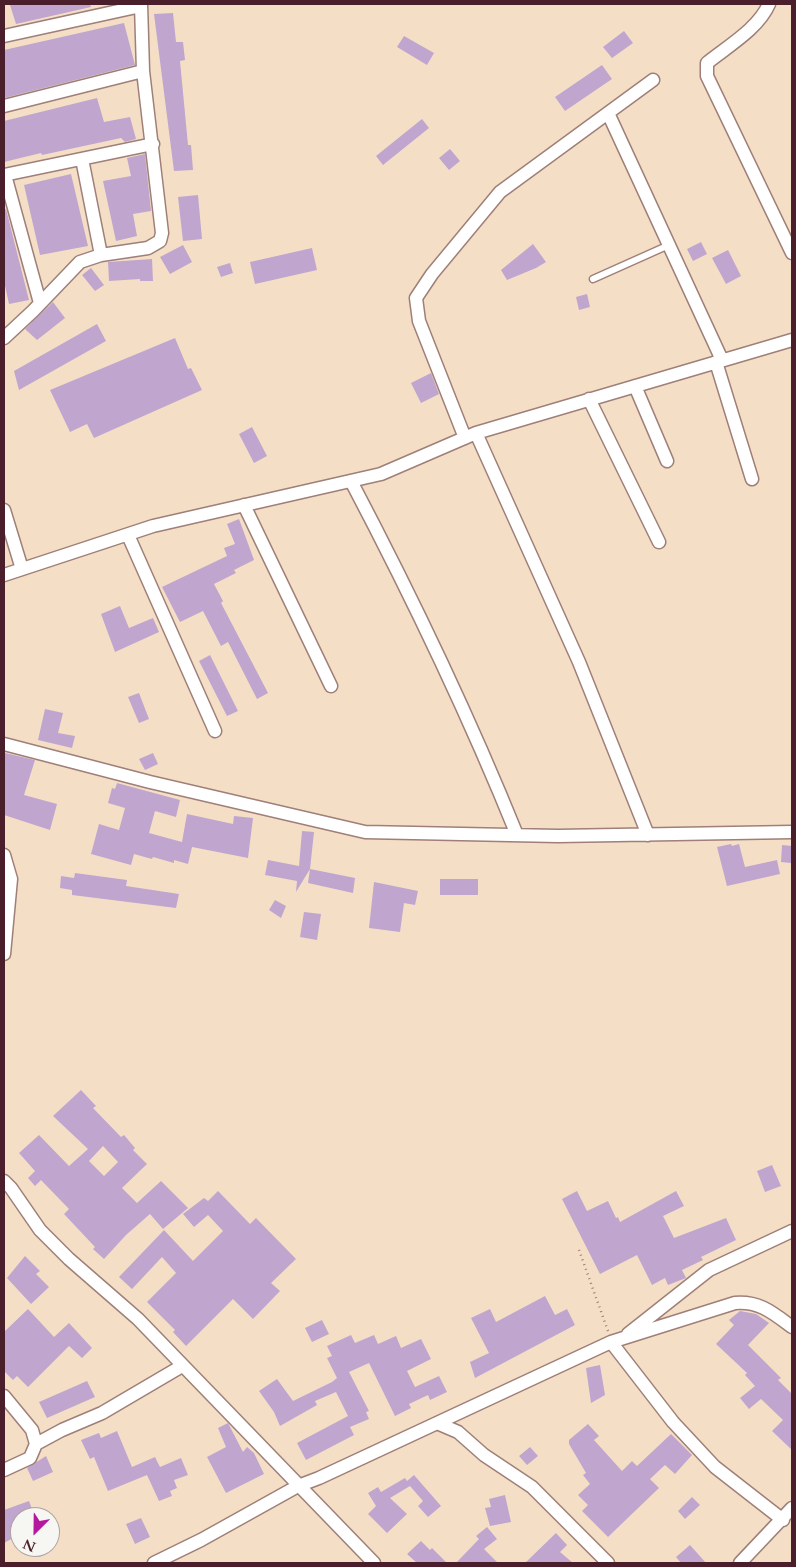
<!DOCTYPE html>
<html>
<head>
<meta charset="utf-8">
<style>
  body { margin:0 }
  #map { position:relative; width:796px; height:1567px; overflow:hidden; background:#f4dfc6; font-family:Cardo,serif }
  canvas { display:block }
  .frame { position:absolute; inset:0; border:5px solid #4a1f2b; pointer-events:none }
  .north { position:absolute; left:10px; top:1507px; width:50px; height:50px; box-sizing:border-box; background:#f6f6f2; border:1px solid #b1a0a2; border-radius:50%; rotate:203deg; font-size:14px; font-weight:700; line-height:20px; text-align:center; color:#4a1f2b }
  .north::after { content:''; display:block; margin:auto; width:18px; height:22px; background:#b5179e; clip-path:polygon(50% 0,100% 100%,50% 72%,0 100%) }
</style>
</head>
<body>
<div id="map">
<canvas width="796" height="1567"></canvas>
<div class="frame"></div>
<div class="north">N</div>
</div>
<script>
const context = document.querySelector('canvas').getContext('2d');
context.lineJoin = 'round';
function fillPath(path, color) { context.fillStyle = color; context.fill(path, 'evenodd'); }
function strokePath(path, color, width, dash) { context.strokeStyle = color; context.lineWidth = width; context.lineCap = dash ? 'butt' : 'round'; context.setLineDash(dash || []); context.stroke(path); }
const building = new Path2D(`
  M 17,4 L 90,4 L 91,7 L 16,24 L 10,5 Z
  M 173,13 L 176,42 L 183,42 L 185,60 L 180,61 L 188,145 L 191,145 L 193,170 L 174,171 L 154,14 Z
  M 124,23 L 135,65 L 4,98 L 4,50 Z
  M 624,31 L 633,43 L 612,58 L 603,47 Z
  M 404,36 L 434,53 L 427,65 L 397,47 Z
  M 602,65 L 612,79 L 565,111 L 555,97 Z
  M 97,98 L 104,122 L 130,117 L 136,139 L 125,142 L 121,138 L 42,155 L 41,153 L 4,162 L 4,121 Z
  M 422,119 L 429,128 L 383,165 L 376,156 Z
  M 450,149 L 460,161 L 449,170 L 439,158 Z
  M 145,154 L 151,211 L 133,214 L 137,236 L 116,241 L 103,181 L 131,176 L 127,158 Z
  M 71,174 L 88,246 L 40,255 L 24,185 Z
  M 198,195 L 202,239 L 183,241 L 178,197 Z
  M 6,209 L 29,300 L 9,304 L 4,281 L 4,210 Z
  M 701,242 L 707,254 L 693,261 L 687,249 Z
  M 533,244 L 546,262 L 536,268 L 507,280 L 501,270 Z
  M 183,245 L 192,262 L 170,274 L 160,257 Z
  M 312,248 L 317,270 L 255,284 L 250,262 Z
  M 728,250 L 741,276 L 726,284 L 712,258 Z
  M 152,259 L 153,281 L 140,281 L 140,279 L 109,281 L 108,262 Z
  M 230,263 L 233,273 L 221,277 L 217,267 Z
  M 91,268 L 104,285 L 95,291 L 82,275 Z
  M 587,294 L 590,307 L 579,310 L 576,297 Z
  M 53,302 L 65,318 L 37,340 L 25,329 Z
  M 97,324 L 106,341 L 19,390 L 14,371 Z
  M 175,338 L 188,369 L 191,368 L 202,390 L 94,438 L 87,424 L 70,432 L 50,390 Z
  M 431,373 L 439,394 L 421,403 L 411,383 Z
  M 252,427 L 267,456 L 254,463 L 239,434 Z
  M 239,519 L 254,560 L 234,570 L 236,573 L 214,584 L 223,601 L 221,603 L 268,693 L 257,699 L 228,642 L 221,646 L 203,611 L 180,622 L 162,587 L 227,556 L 224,548 L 235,544 L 227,524 Z
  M 120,606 L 129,628 L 153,618 L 159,632 L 115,652 L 101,614 Z
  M 210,655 L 238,711 L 227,716 L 199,661 Z
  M 139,693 L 149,719 L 139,723 L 128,697 Z
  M 45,709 L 63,713 L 58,733 L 75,736 L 72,748 L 38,740 Z
  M 5,753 L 35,760 L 24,795 L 57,804 L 50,830 L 4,815 Z
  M 153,753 L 158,764 L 145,770 L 139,759 Z
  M 117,783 L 180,800 L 176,817 L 155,811 L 149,833 L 182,842 L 187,814 L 233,824 L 234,816 L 253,818 L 248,858 L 192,847 L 188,864 L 174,860 L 174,863 L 153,857 L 152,859 L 134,854 L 131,865 L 91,854 L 99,824 L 119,830 L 125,808 L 108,803 L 112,788 L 115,789 Z
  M 302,831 L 314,832 L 310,869 L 355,878 L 353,893 L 308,883 L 310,869 L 296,892 L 297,881 L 265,875 L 268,860 L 299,866 Z
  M 731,844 L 732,846 L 739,844 L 745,867 L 777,860 L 780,874 L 727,886 L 717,847 Z
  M 782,845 L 792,846 L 791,863 L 781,862 Z
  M 75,873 L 127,880 L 126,886 L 179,894 L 176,908 L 72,895 L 72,890 L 60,888 L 61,876 L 74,878 Z
  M 440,879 L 478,879 L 478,895 L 440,895 Z
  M 374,882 L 418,891 L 415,905 L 404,903 L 400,932 L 369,928 Z
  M 275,900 L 286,906 L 281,918 L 269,910 Z
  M 304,912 L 321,914 L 317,940 L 300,937 Z
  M 81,1090 L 96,1106 L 93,1108 L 121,1137 L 124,1135 L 135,1148 L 133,1150 L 147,1164 L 122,1188 L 137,1203 L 161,1181 L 188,1208 L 163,1229 L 150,1214 L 126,1235 L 104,1259 L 93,1249 L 95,1247 L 64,1214 L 69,1209 L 41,1180 L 35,1186 L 28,1178 L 35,1171 L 19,1153 L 39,1135 L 69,1166 L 88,1149 L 53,1116 ZM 103,1146 L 118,1162 L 104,1176 L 89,1161 Z
  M 772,1165 L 781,1186 L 765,1192 L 757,1171 Z
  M 218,1191 L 250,1224 L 256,1218 L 296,1259 L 271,1283 L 280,1291 L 253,1319 L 233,1299 L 186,1346 L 173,1332 L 175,1330 L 147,1302 L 176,1273 L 162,1257 L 132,1289 L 119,1277 L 164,1230 L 193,1261 L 223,1231 L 208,1215 L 194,1227 L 183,1214 L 204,1198 L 208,1201 Z
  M 577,1191 L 587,1211 L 608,1201 L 616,1218 L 618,1217 L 620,1222 L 676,1191 L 684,1206 L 663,1216 L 674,1238 L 726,1218 L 736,1240 L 701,1257 L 703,1260 L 682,1270 L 686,1278 L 668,1285 L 665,1278 L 652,1285 L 637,1255 L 600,1274 L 562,1199 Z
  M 25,1256 L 40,1271 L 36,1274 L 49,1287 L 31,1304 L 7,1278 Z
  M 545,1296 L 555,1315 L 567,1309 L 575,1325 L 475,1378 L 470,1362 L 489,1353 L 471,1318 L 490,1309 L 496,1322 Z
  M 28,1309 L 54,1337 L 69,1323 L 92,1348 L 82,1358 L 69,1346 L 28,1387 L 17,1376 L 13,1380 L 4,1371 L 4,1332 Z
  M 740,1311 L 756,1314 L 769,1323 L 748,1345 L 781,1378 L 778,1380 L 792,1394 L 792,1450 L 772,1431 L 783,1420 L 761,1399 L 749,1409 L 740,1398 L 755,1386 L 745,1375 L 747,1373 L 716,1344 L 734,1325 L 729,1320 Z
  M 322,1320 L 329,1334 L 312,1342 L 305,1328 Z
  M 351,1335 L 355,1343 L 374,1335 L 378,1344 L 396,1336 L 401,1348 L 421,1339 L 431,1359 L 407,1371 L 415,1387 L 439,1376 L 447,1392 L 430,1400 L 428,1395 L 409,1404 L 411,1408 L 395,1416 L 369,1363 L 349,1372 L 369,1411 L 366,1412 L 369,1419 L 350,1427 L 354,1435 L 306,1460 L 297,1443 L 348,1416 L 336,1392 L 315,1401 L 317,1405 L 280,1426 L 274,1412 L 259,1391 L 277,1379 L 293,1401 L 332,1382 L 337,1378 L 327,1358 L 332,1356 L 327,1346 Z
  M 600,1365 L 605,1395 L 591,1403 L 586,1368 Z
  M 87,1381 L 95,1397 L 47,1418 L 39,1402 Z
  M 228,1423 L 243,1452 L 247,1447 L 254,1453 L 264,1474 L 226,1493 L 207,1457 L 226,1447 L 218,1428 Z
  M 588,1424 L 599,1436 L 594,1440 L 622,1471 L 632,1461 L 637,1466 L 671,1434 L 692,1455 L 675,1474 L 665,1465 L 650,1479 L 659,1488 L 608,1537 L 582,1511 L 588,1505 L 578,1495 L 590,1484 L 583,1475 L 586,1473 L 569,1444 L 569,1440 Z
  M 117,1431 L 132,1467 L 155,1457 L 160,1467 L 181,1458 L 188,1475 L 174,1480 L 177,1488 L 170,1491 L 172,1496 L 159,1501 L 147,1475 L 108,1491 L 94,1457 L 90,1459 L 81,1440 L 99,1433 L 101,1438 Z
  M 530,1447 L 538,1456 L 527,1465 L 519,1456 Z
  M 46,1456 L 53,1472 L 33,1481 L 27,1468 Z
  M 414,1475 L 441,1506 L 428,1517 L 418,1506 L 423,1501 L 410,1486 L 390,1498 L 407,1514 L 387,1533 L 368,1514 L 376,1506 L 368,1493 L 378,1487 L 381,1492 L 405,1478 L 407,1481 Z
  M 505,1495 L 511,1522 L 490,1526 L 485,1508 L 491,1507 L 489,1499 Z
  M 692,1497 L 700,1505 L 685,1519 L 678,1511 Z
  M 29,1501 L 35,1517 L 20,1517 L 20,1524 L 13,1527 L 17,1536 L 4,1543 L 4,1510 Z
  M 141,1518 L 150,1537 L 135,1544 L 126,1524 Z
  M 487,1527 L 497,1539 L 484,1549 L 498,1563 L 456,1563 L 479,1539 L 476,1536 Z
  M 556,1533 L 567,1545 L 560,1552 L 573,1563 L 525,1563 Z
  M 421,1541 L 430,1550 L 432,1548 L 447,1563 L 417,1563 L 407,1554 Z
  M 690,1545 L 706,1563 L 681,1563 L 676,1557 Z`);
const path = new Path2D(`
  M 579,1250 L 608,1331`);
const lane = new Path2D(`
  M 593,279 L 669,245`);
const street = new Path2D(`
  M 769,4 C 758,29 728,46 707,63 L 707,76 L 792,253
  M 4,36 L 141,6
  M 4,106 L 143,71
  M 608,113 L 722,360
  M 82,159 L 101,255
  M 4,175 L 153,144
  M 5,175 L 40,303
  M 4,338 L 33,311 L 80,262 L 101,255 L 148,248 L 160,241 L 162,233 L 143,71 L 141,4
  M 716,362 L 752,479
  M 635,386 L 667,461
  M 589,399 L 659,542
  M 476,433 L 579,662 L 648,835
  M 465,438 L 419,321 L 416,298 L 432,274 L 500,192 L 653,80
  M 351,481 C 412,597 468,714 517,835
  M 244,505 L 331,686
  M 4,510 L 22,569
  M 128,535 L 215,731
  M 4,575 L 153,526 L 381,474 L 476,433 L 792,340
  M 4,744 L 150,782 L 365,832 L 558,836 L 792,832
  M 4,855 L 11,879 L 4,954
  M 4,1181 L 11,1188 L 40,1230 L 69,1259 L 138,1319 L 374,1563
  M 628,1334 L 709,1270 L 792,1231
  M 611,1342 L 673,1422 L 715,1467 L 783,1520
  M 4,1396 L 32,1430 L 36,1444 L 30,1458 L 4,1470
  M 437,1423 L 458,1432 L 484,1455 L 532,1487 L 608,1563
  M 36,1444 L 62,1430 L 102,1413 L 182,1366
  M 154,1563 L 201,1540 L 298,1486 L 319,1478 L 611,1342 L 735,1303 C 760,1301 773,1313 792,1327
  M 740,1563 L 792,1508`);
fillPath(building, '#c0a5cf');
strokePath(lane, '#9f7f78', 9);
strokePath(street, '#9f7f78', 15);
strokePath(path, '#9f7f78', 2.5, [1, 4]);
strokePath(lane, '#fff', 6);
strokePath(street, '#fff', 12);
</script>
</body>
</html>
